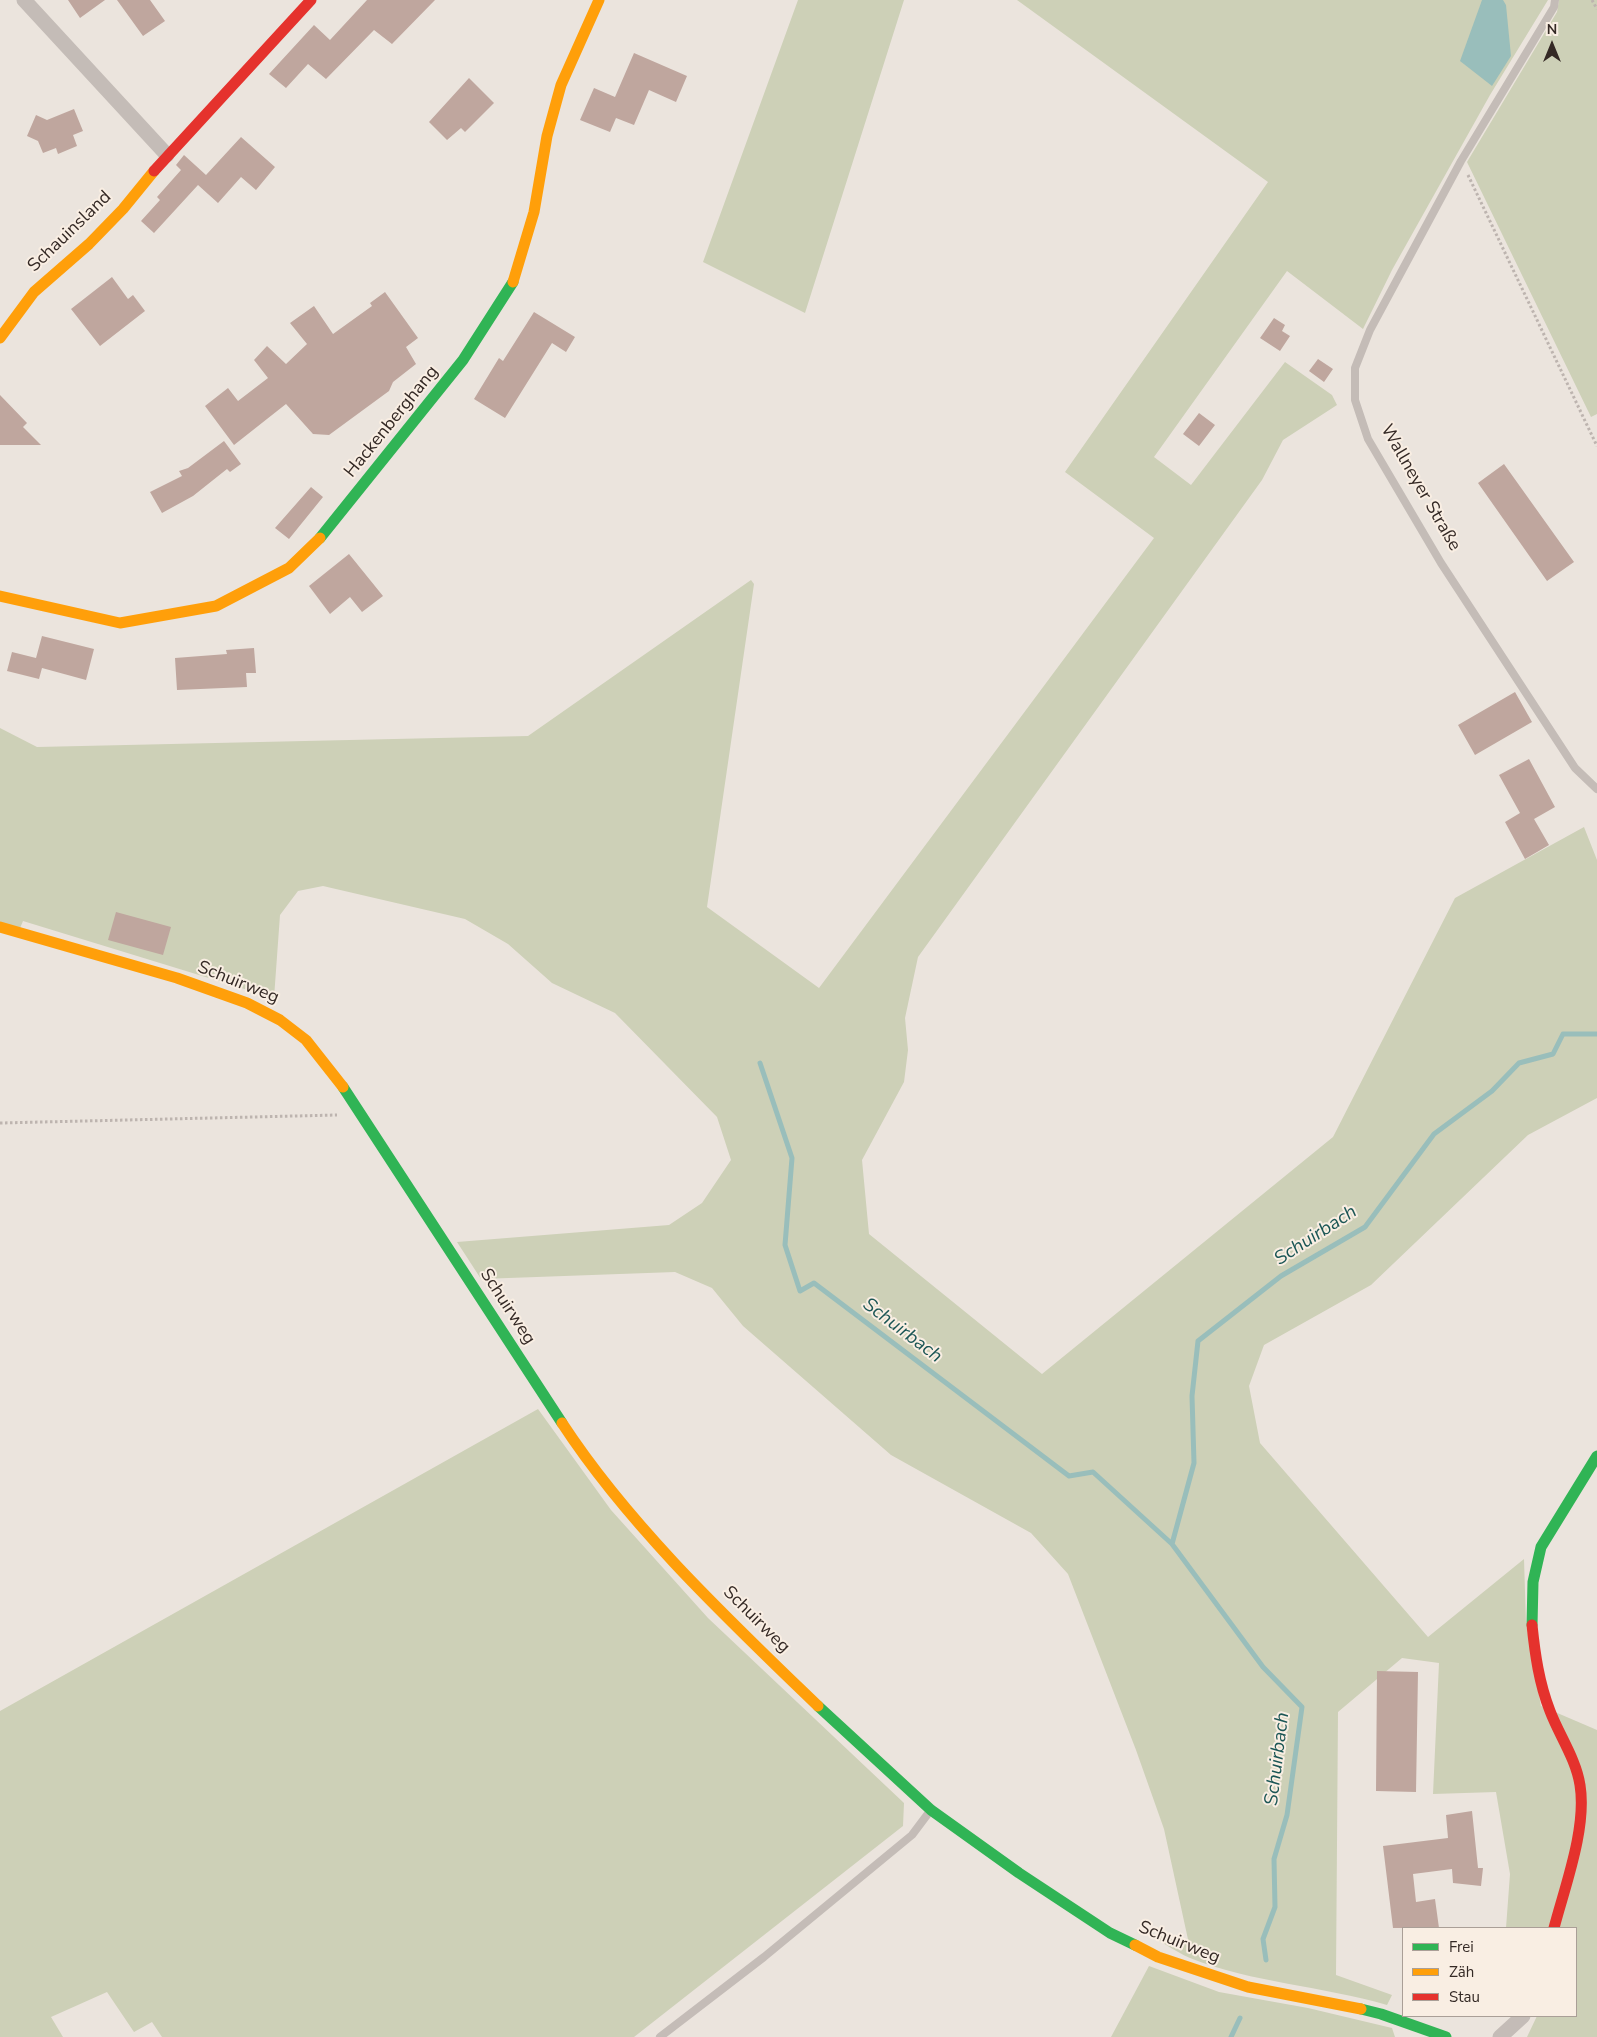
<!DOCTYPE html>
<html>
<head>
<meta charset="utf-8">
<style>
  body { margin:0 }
  #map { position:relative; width:1597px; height:2037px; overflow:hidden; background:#ebe4dd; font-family:"Nunito Sans",sans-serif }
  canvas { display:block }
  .legend { position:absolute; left:1402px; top:1927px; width:175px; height:90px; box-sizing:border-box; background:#f9eee3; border:1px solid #aa9f97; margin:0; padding:6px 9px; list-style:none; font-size:15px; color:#342925 }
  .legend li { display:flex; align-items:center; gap:10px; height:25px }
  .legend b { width:25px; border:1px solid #aa9f97 }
  .north { position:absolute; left:1527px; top:20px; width:50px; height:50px; -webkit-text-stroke:4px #f9eee3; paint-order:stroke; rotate:0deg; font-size:14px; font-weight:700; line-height:20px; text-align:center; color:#342925 }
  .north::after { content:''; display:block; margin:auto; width:18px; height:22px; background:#342925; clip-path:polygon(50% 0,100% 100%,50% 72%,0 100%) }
</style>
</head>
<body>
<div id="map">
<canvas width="1597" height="2037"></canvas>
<ul class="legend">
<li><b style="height:6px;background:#30b455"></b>Frei</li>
<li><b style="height:6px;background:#ff9f0a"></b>Zäh</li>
<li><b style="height:6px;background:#e5322d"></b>Stau</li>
</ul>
<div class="north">N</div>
</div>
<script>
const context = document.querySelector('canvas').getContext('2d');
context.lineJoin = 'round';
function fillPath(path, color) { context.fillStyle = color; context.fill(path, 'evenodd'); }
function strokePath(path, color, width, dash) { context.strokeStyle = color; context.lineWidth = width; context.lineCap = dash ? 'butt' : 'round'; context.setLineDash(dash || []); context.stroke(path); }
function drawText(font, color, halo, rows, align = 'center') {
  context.font = font + ' "Nunito Sans",sans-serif'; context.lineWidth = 4; context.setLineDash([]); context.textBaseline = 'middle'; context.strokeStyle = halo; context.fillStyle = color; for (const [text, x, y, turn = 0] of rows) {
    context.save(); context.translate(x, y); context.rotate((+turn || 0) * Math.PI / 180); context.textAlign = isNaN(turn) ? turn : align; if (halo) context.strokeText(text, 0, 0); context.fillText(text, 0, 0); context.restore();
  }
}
const green = new Path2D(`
  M 798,0 L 904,0 L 805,313 L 703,262 Z
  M 1017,0 L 1548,0 L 1490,95 L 1392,270 L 1363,329 L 1287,271 L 1154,457 L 1191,485 L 1285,362 L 1332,395 L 1337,405 L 1283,440 L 1262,480 L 918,957 L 905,1018 L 908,1050 L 904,1082 L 862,1160 L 869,1234 L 1042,1374 L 1333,1137 L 1455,898 L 1584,827 L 1597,860 L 1597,1098 L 1528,1135 L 1371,1285 L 1264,1345 L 1249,1386 L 1260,1443 L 1428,1637 L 1524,1559 L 1526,1624 L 1541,1706 L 1597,1730 L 1597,2037 L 1527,2037 L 1537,2016 L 1576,2016 L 1576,1928 L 1506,1928 L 1510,1874 L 1496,1792 L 1433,1794 L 1439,1663 L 1402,1658 L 1338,1712 L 1336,1975 L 1392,1995 L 1387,2005 C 1322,1986 1253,1983 1190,1958 C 1174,1951 1159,1940 1144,1931 L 1189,1944 L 1164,1829 L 1136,1750 L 1068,1574 L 1031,1533 L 891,1455 L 743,1326 L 712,1288 L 675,1272 L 481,1279 L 457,1242 L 669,1225 L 702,1203 L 731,1160 L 717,1117 L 615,1013 L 552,983 L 508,944 L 465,919 L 323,886 L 298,891 L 280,915 L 274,998 L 23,921 L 18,933 L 0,925 L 0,728 L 37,747 L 528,736 L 751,580 L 754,584 L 707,907 L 819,988 L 1154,538 L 1065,472 L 1268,182 Z
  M 1559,0 L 1597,0 L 1597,414 L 1591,417 L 1467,162 L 1557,12 Z
  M 538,1409 L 611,1510 L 708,1618 L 904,1803 L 903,1826 L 634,2037 L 162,2037 L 152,2022 L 134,2032 L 107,1992 L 51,2017 L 63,2037 L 0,2037 L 0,1711 Z
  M 1149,1966 L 1219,1992 L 1308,2008 L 1392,2028 L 1395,2037 L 1111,2037 Z`);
const water = new Path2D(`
  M 1482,0 L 1503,0 L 1506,5 L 1511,56 L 1492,86 L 1460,61 Z`);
const stream = new Path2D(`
  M 760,1063 L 792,1158 L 785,1245 L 800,1291 L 814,1283 L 1069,1476 L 1093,1472 L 1172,1544 L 1263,1667 L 1302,1707 L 1287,1815 L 1274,1859 L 1275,1907 L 1263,1939 L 1266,1960
  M 1172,1544 L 1194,1463 L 1192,1396 L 1198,1341 L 1281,1276 L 1365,1227 L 1434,1134 L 1492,1091 L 1519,1063 L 1553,1054 L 1563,1034 L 1597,1034
  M 1231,2037 L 1240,2018`);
const building = new Path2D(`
  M 68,0 L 105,0 L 80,18 Z
  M 117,0 L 150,0 L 165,21 L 143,36 Z
  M 367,0 L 435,0 L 392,44 L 374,30 L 326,79 L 308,64 L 286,88 L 269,74 L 314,25 L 330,40 Z
  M 634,53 L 687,76 L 676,102 L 649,90 L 634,125 L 616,118 L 610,132 L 580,120 L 594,88 L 615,97 Z
  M 469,78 L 494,103 L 465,132 L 461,128 L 447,140 L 429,122 Z
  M 74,109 L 83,131 L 73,135 L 77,146 L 58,154 L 56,148 L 43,153 L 38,141 L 27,136 L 36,115 L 47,120 Z
  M 241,137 L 275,167 L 256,190 L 241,177 L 218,203 L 198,185 L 154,233 L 141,221 L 160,200 L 157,197 L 181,170 L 176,165 L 184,155 L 206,175 Z
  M 112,277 L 128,299 L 133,295 L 145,311 L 100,346 L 71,309 Z
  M 385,292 L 418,338 L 406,347 L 416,364 L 393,382 L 389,391 L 329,435 L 313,434 L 286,404 L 234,445 L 205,406 L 228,388 L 238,401 L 268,378 L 254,360 L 267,346 L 286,364 L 307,344 L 290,323 L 314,306 L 333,334 L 372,306 L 370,303 Z
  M 534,312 L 575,337 L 566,352 L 552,343 L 505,418 L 474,399 L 499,358 L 503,361 Z
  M 1274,318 L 1285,325 L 1282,331 L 1290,336 L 1280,351 L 1260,338 Z
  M 1318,359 L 1333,369 L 1324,382 L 1309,371 Z
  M 0,395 L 27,423 L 23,427 L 41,445 L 0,445 Z
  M 1199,413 L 1215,425 L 1199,446 L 1183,434 Z
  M 224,441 L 241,464 L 230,472 L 227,469 L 193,496 L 162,513 L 150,492 L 182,476 L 179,471 L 188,468 Z
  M 1504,464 L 1574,562 L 1547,581 L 1478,483 Z
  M 311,487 L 323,497 L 289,539 L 275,528 Z
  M 349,554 L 383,596 L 362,612 L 350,597 L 330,614 L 309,586 Z
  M 42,636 L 94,649 L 86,680 L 42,668 L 39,679 L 7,671 L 12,652 L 36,658 Z
  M 254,648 L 256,673 L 246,673 L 247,687 L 177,690 L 175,658 L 227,654 L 226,650 Z
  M 1515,692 L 1532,722 L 1475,755 L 1458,725 Z
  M 1529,759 L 1555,807 L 1534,819 L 1549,845 L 1525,859 L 1505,822 L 1520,813 L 1499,775 Z
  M 116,912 L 171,927 L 163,955 L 108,940 Z
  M 1377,1671 L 1418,1672 L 1416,1792 L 1376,1791 Z
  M 1472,1811 L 1478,1868 L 1483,1868 L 1481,1886 L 1453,1883 L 1452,1869 L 1413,1874 L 1416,1902 L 1435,1899 L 1439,1928 L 1393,1928 L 1383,1846 L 1448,1838 L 1446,1815 Z`);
const path = new Path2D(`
  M 1592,0 L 1597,9
  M 1468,175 L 1597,446
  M 0,1123 L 337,1115`);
const lane = new Path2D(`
  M 1555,0 L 1554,7 L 1461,161 L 1370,330 L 1355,368 L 1355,400 L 1368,439 L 1441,563 L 1575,768 L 1597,789
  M 660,2037 L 764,1957 L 912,1835 L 930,1811`);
const street = new Path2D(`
  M 24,0 L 167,155
  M 1500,2037 L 1523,2016`);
const fast = new Path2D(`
  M 320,538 L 463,360 L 513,282
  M 343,1087 L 562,1423
  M 1532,1625 L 1533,1582 L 1541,1547 L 1597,1456
  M 818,1706 L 931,1810 L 1019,1873 L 1110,1933 L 1135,1945
  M 1361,2009 L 1381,2014 L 1446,2037`);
const slow = new Path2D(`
  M 513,282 L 534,212 L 547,136 L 561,85 L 599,0
  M 0,338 L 34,292 L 89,244 L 123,209 L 154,171
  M 0,596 L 120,623 L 216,606 L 289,568 L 320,538
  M 0,927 L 177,978 L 247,1003 L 280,1020 L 306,1040 L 343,1087
  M 562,1423 C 630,1527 729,1620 818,1706
  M 1135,1945 L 1158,1957 L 1248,1987 L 1361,2009`);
const jam = new Path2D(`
  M 154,171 L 311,0
  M 1532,1625 C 1535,1654 1539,1683 1550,1711 C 1559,1735 1576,1759 1580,1785 C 1587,1828 1565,1886 1554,1928`);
const streetNames = [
  ["Schauinsland",70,232,-44],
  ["Hackenberghang",392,422,-51],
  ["Wallneyer Straße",1420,488,60],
  ["Schuirweg",238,983,22],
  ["Schuirweg",507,1307,57],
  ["Schuirweg",756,1620,45],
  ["Schuirweg",1179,1943,22]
];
const waterNames = [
  ["Schuirbach",1316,1236,-33],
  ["Schuirbach",902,1331,37],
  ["Schuirbach",1278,1759,-83]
];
fillPath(green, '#cdd0b7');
fillPath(water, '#99bebb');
strokePath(stream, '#99bebb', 5);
fillPath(building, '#bfa69e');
strokePath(path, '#bdb4af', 3, [2.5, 2.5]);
strokePath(lane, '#c4bcb7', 8);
strokePath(street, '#c4bcb7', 15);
strokePath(fast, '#30b455', 11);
strokePath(slow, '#ff9f0a', 11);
strokePath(jam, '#e5322d', 11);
drawText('18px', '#342925', '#f9eee3', streetNames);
drawText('italic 19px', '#1b5655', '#f9eee3', waterNames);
</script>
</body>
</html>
